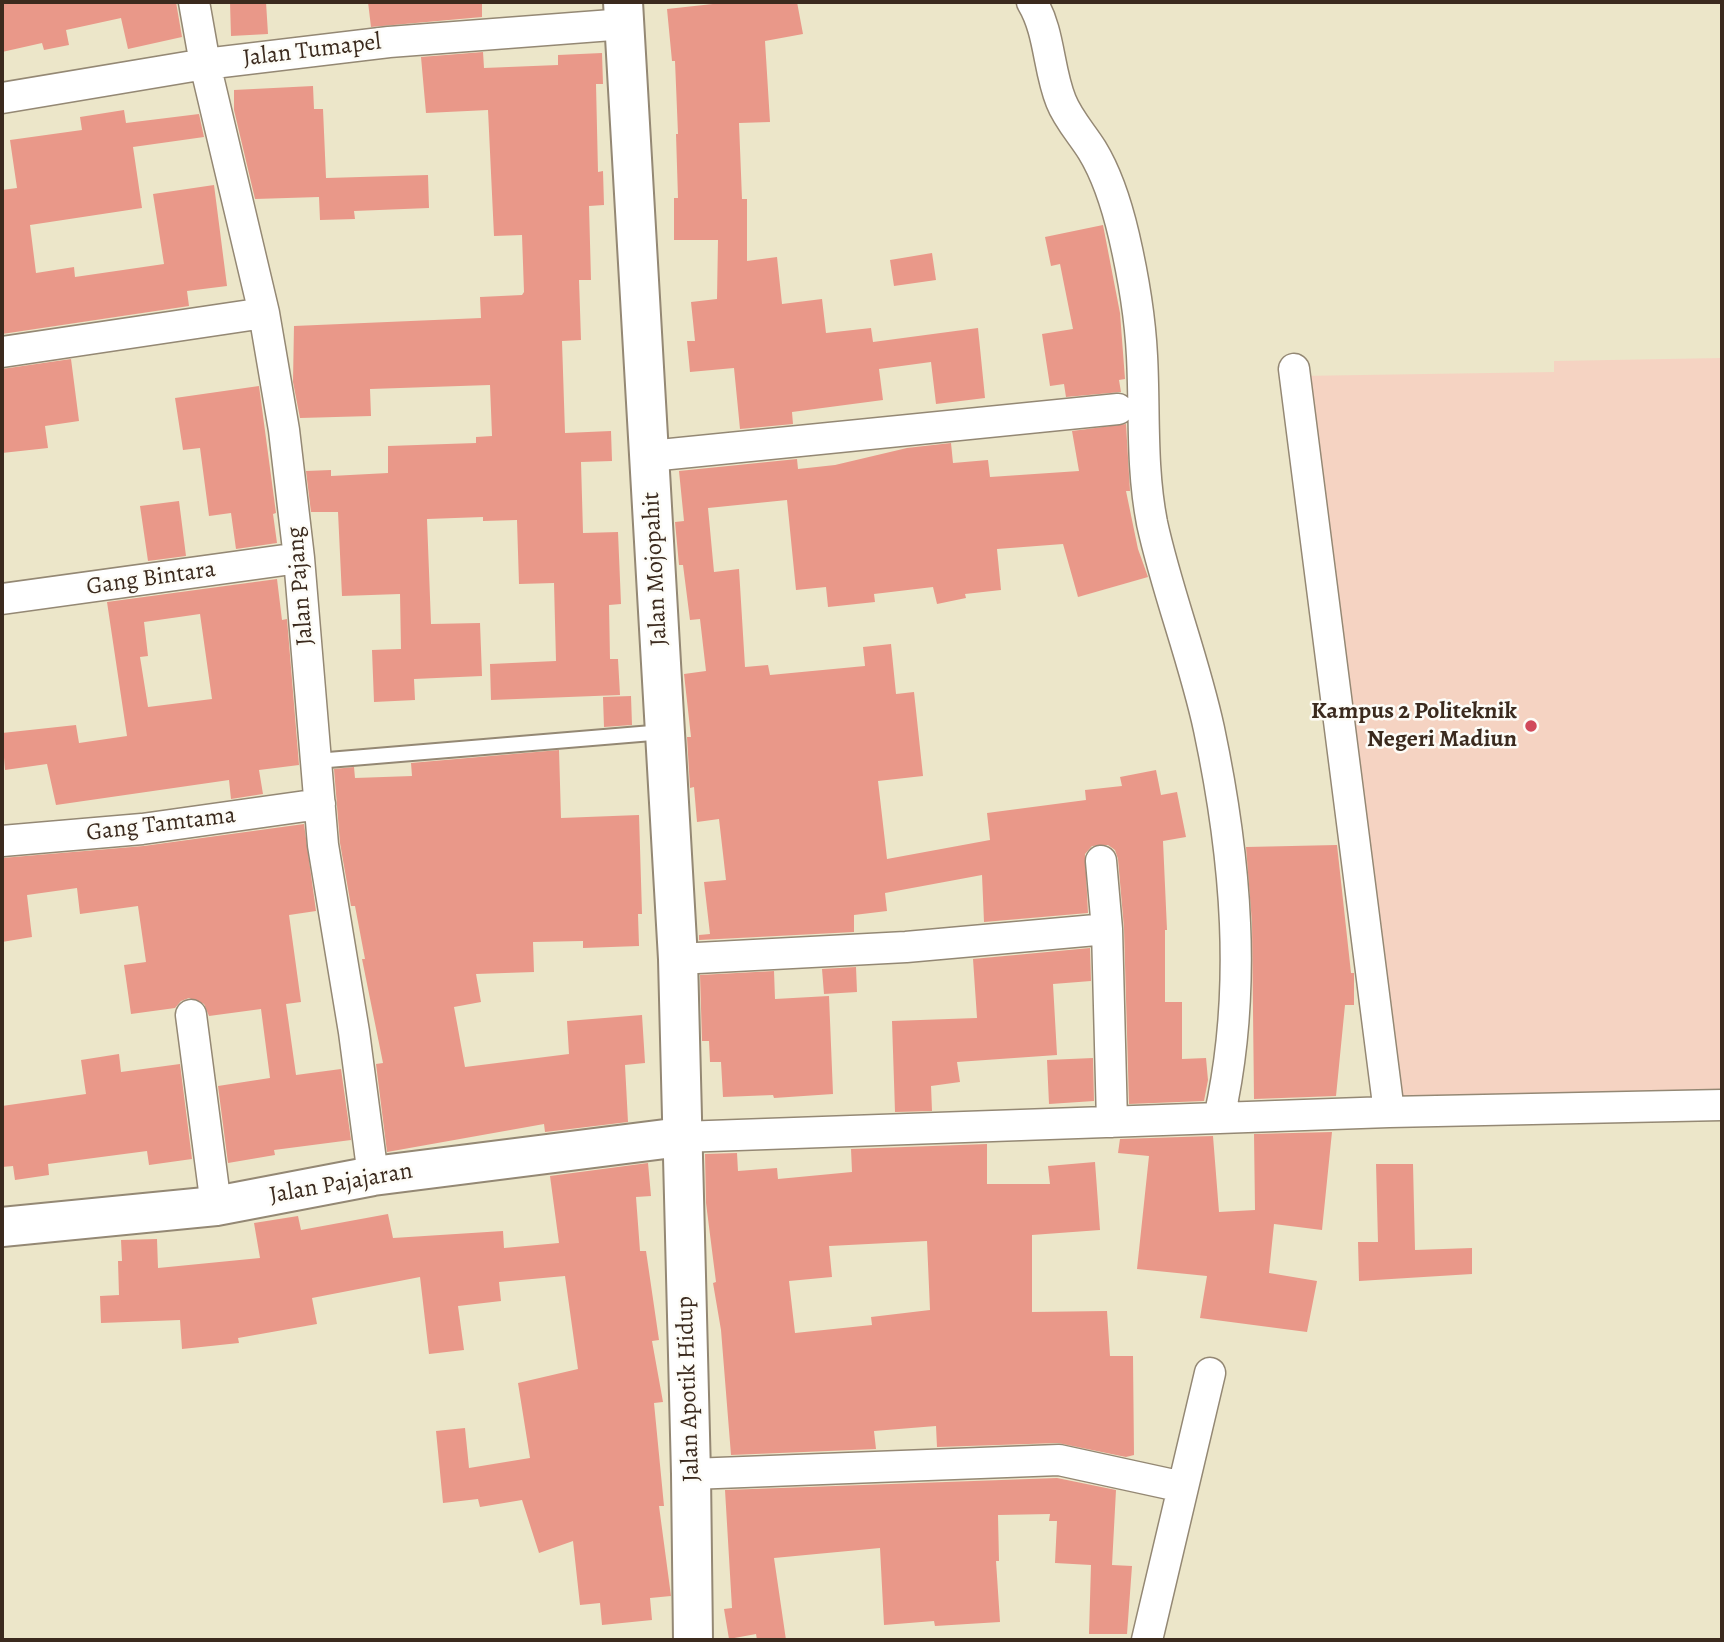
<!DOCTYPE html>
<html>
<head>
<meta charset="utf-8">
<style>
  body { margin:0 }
  #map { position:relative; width:1724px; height:1642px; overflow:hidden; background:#ece6c9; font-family:Alegreya,serif }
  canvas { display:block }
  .frame { position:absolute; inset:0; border:4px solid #3b2a1e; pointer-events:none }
</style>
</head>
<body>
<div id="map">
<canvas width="1724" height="1642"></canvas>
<div class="frame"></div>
</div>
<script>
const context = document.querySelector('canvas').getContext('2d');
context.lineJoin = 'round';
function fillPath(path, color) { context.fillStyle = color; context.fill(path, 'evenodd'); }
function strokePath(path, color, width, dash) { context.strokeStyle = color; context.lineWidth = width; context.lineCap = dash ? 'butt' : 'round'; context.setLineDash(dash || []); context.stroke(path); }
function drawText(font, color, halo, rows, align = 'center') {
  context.font = font + ' Alegreya,serif'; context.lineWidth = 5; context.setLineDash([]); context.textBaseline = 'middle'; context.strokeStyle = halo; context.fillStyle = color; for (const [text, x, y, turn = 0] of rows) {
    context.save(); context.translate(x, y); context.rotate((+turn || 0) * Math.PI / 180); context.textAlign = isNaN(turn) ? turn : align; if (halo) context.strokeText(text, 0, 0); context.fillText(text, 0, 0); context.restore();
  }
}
const built = new Path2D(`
  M 1722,358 L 1722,1091 L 1402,1098 L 1298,376 L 1554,372 L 1554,361 Z`);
const building = new Path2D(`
  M 2,2 L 176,2 L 182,37 L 128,49 L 121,18 L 66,30 L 69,45 L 44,50 L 42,43 L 2,52 Z
  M 230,2 L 266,2 L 268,34 L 231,36 Z
  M 368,2 L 482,2 L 482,17 L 371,27 Z
  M 731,2 L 797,2 L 803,34 L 765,41 L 770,122 L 739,123 L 742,199 L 747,199 L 747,261 L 777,257 L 782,304 L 822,299 L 826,333 L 871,328 L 873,342 L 978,328 L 985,398 L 936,404 L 931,362 L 879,369 L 883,400 L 792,412 L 793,424 L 740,429 L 734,368 L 690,372 L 687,341 L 695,341 L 691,302 L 717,299 L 718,240 L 674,240 L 674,198 L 678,198 L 676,134 L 678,134 L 675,61 L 672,61 L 667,9 Z
  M 483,52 L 484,68 L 558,65 L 558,55 L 602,53 L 603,84 L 596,84 L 598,172 L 603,171 L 604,205 L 589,206 L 591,280 L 579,280 L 581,340 L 562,341 L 565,433 L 611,431 L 612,461 L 581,462 L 583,533 L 618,532 L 621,604 L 609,605 L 610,659 L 618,659 L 620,695 L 491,700 L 490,664 L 556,661 L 554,583 L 519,584 L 517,520 L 483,521 L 483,517 L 427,519 L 431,624 L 480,623 L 482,676 L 414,679 L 415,700 L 374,702 L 372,650 L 401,649 L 400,594 L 342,596 L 338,512 L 311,512 L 306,471 L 331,470 L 331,476 L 388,473 L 388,446 L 476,443 L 476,437 L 492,436 L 490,385 L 370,389 L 371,416 L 300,418 L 293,382 L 294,326 L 481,318 L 480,297 L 522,295 L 524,292 L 522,235 L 494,236 L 488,110 L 426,113 L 421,57 Z
  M 313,86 L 314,109 L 323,109 L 326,178 L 428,175 L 429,208 L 354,211 L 355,219 L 320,220 L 319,197 L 255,199 L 234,110 L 234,90 Z
  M 124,110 L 126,123 L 199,114 L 204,137 L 133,147 L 142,208 L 30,225 L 36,273 L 74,267 L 75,277 L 164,264 L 153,194 L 214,185 L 227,286 L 187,291 L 189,306 L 2,334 L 2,190 L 17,188 L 10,140 L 82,130 L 80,117 Z
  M 1103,225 L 1120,313 L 1125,379 L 1119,380 L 1121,392 L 1066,397 L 1064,384 L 1050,386 L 1042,334 L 1073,329 L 1060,264 L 1051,266 L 1045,237 Z
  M 932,253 L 936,280 L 894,286 L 890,260 Z
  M 71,359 L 79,421 L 45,426 L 48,448 L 2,453 L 2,369 Z
  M 259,386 L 276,513 L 273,514 L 277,543 L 236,549 L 231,513 L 209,516 L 200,448 L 183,450 L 175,398 Z
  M 1126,424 L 1130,491 L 1126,491 L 1138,549 L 1148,577 L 1078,597 L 1063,544 L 997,549 L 1001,590 L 965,594 L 966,598 L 937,604 L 933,587 L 874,594 L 875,602 L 828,607 L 826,587 L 796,590 L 787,500 L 708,508 L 714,572 L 739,569 L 745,667 L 768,665 L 770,675 L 865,666 L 863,647 L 891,644 L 896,694 L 914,692 L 923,776 L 878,781 L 887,859 L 990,840 L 987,813 L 1086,800 L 1085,790 L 1122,786 L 1120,777 L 1156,770 L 1161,795 L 1177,792 L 1186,837 L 1163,841 L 1167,930 L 1165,930 L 1165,1002 L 1182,1002 L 1182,1059 L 1206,1058 L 1208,1080 L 1204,1101 L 1129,1104 L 1124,928 L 1118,859 L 1115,850 L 1108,845 L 1092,846 L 1085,854 L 1088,913 L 984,922 L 982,875 L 885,893 L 887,911 L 854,915 L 854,932 L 699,940 L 699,935 L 710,934 L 704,882 L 726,880 L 719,819 L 697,822 L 694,787 L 690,788 L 687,737 L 691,737 L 684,674 L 706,671 L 700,619 L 690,620 L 683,565 L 679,565 L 675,522 L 684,521 L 679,471 L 797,459 L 798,469 L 835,465 L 907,448 L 951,443 L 953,463 L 988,460 L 990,477 L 1079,471 L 1072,431 Z
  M 179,501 L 186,556 L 148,561 L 140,506 Z
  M 277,579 L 282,620 L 287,619 L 299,765 L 259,770 L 263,794 L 231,799 L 229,780 L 56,805 L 47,764 L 5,770 L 2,733 L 76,725 L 79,743 L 127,736 L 107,602 ZM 200,614 L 212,699 L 148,707 L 140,657 L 148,656 L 144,622 Z
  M 631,696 L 632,725 L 604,727 L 603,697 Z
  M 559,750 L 561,818 L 639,815 L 642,914 L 638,914 L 639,946 L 583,948 L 583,941 L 533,942 L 534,972 L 476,974 L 481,1002 L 454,1007 L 465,1067 L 569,1054 L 567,1021 L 642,1015 L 645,1063 L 625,1065 L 628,1122 L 545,1132 L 544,1124 L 387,1152 L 376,1064 L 383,1063 L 362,959 L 365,959 L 355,906 L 351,906 L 340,843 L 334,769 L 354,767 L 355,778 L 412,776 L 411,763 Z
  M 304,824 L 316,911 L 289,915 L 301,1002 L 286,1004 L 296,1075 L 341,1069 L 351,1140 L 274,1150 L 275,1155 L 228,1163 L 218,1086 L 270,1078 L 261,1009 L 209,1016 L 204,1004 L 189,998 L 181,1001 L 175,1008 L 131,1014 L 124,965 L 146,962 L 138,906 L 80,914 L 77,888 L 27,895 L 32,937 L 2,942 L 2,858 L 144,846 Z
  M 1337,845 L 1351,973 L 1354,973 L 1354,1005 L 1345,1005 L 1336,1096 L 1254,1099 L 1252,923 L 1246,847 Z
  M 1090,948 L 1091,981 L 1053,984 L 1057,1055 L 957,1062 L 960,1082 L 931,1086 L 932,1111 L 895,1112 L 892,1021 L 977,1018 L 973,959 Z
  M 856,967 L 857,992 L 824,994 L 822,969 Z
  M 774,971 L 775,999 L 829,996 L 833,1094 L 774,1098 L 773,1095 L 723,1097 L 721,1062 L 710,1062 L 709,1041 L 702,1041 L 700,975 Z
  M 119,1054 L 121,1072 L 180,1064 L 192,1159 L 149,1165 L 147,1151 L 48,1164 L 49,1175 L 15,1180 L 13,1166 L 2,1167 L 2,1106 L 86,1094 L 81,1060 Z
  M 1093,1058 L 1094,1101 L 1049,1104 L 1047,1060 Z
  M 1332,1132 L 1322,1230 L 1274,1224 L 1269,1273 L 1317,1281 L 1307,1332 L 1200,1318 L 1207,1276 L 1137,1269 L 1149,1156 L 1118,1153 L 1120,1139 L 1213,1136 L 1219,1212 L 1255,1210 L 1254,1134 Z
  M 987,1144 L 987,1184 L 1050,1184 L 1048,1166 L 1095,1162 L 1100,1230 L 1032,1235 L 1032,1312 L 1107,1311 L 1110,1356 L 1133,1356 L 1134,1455 L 1126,1457 L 1058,1443 L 937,1447 L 936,1426 L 874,1431 L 876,1449 L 731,1455 L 721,1330 L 713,1283 L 716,1282 L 706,1203 L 705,1154 L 737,1153 L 738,1171 L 777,1168 L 778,1179 L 852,1172 L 851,1149 ZM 927,1241 L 930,1310 L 871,1317 L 872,1325 L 795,1333 L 789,1281 L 832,1277 L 829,1246 Z
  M 648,1163 L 651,1196 L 636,1197 L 640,1251 L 646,1251 L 659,1340 L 652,1341 L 663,1402 L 654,1403 L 664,1506 L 659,1506 L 671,1596 L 650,1598 L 652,1620 L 602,1625 L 600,1603 L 580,1605 L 573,1541 L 539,1553 L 522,1500 L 480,1507 L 478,1499 L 443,1503 L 436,1431 L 465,1428 L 469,1468 L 530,1458 L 518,1383 L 578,1369 L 565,1276 L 499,1282 L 501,1301 L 458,1306 L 464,1350 L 429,1354 L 420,1277 L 312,1298 L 317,1324 L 238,1338 L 239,1343 L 182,1349 L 180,1320 L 101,1323 L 100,1296 L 119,1295 L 118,1261 L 122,1261 L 121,1240 L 157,1239 L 158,1268 L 260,1258 L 254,1223 L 298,1216 L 301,1230 L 388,1214 L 393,1238 L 503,1231 L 504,1248 L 559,1243 L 550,1176 Z
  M 1376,1164 L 1413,1164 L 1415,1250 L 1472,1248 L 1472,1274 L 1359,1281 L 1358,1242 L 1378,1242 Z
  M 1057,1478 L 1116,1490 L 1112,1565 L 1132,1566 L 1127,1634 L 1089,1634 L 1091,1565 L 1055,1563 L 1057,1521 L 1049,1521 L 1050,1514 L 998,1515 L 999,1561 L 996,1561 L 1000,1622 L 935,1626 L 934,1621 L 884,1625 L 880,1548 L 774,1558 L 786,1640 L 757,1640 L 756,1634 L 729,1639 L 724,1609 L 732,1608 L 725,1490 Z`);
const lane = new Path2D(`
  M 316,761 L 664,732`);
const street = new Path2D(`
  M 194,2 L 205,64 L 264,313 L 284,430 L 299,558 L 323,845 L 354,1032 L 373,1176
  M 1032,2 C 1050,32 1048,69 1061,101 C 1068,119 1082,134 1092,150 C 1108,176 1117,206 1124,236 C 1133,275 1140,316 1142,356 C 1145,412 1141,466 1152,523 C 1167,592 1194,659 1209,729 C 1236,857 1248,989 1219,1118
  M 2,98 L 205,64 L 389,42 L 625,24
  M 2,352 L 264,313
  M 1294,369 L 1389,1112
  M 650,456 L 1118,409
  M 2,599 L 299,558
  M 2,841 L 142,829 L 320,804
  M 1101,861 L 1107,929 L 1112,1122
  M 678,959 L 906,947 L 1107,929
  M 191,1015 L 216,1206
  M 681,1137 L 1389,1112 L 1722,1105
  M 691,1474 L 1059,1460 L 1183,1487
  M 1147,1640 L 1210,1373`);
const secondary = new Path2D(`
  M 623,2 L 678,959 L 691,1474 L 693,1640
  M 2,1227 L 216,1206 L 373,1176 L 681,1137`);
const markers = [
  [1531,726,7,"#d1495b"]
];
const streetNames = [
  ["Jalan Tumapel",312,51,-7],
  ["Jalan Mojopahit",656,569,-93],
  ["Gang Bintara",151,579,-8],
  ["Jalan Pajang",301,586,-95],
  ["Gang Tamtama",161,825,-7],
  ["Jalan Pajajaran",341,1184,-10],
  ["Jalan Apotik Hidup",689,1389,-92]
];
const poiNames = [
  ["Kampus 2 Politeknik",1517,712],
  ["Negeri Madiun",1517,740]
];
fillPath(built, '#f5d3c2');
fillPath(building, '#e99889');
strokePath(lane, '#948874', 18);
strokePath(street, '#948874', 33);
strokePath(secondary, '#948874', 42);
strokePath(lane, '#fff', 14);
strokePath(street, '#fff', 30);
strokePath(secondary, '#fff', 38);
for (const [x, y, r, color] of markers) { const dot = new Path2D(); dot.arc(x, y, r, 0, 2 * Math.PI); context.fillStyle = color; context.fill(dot); strokePath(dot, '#fdfcf7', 2.5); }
drawText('24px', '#3b2a1e', '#fdfcf7', streetNames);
drawText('bold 24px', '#3b2a1e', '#fdfcf7', poiNames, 'right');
</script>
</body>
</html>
